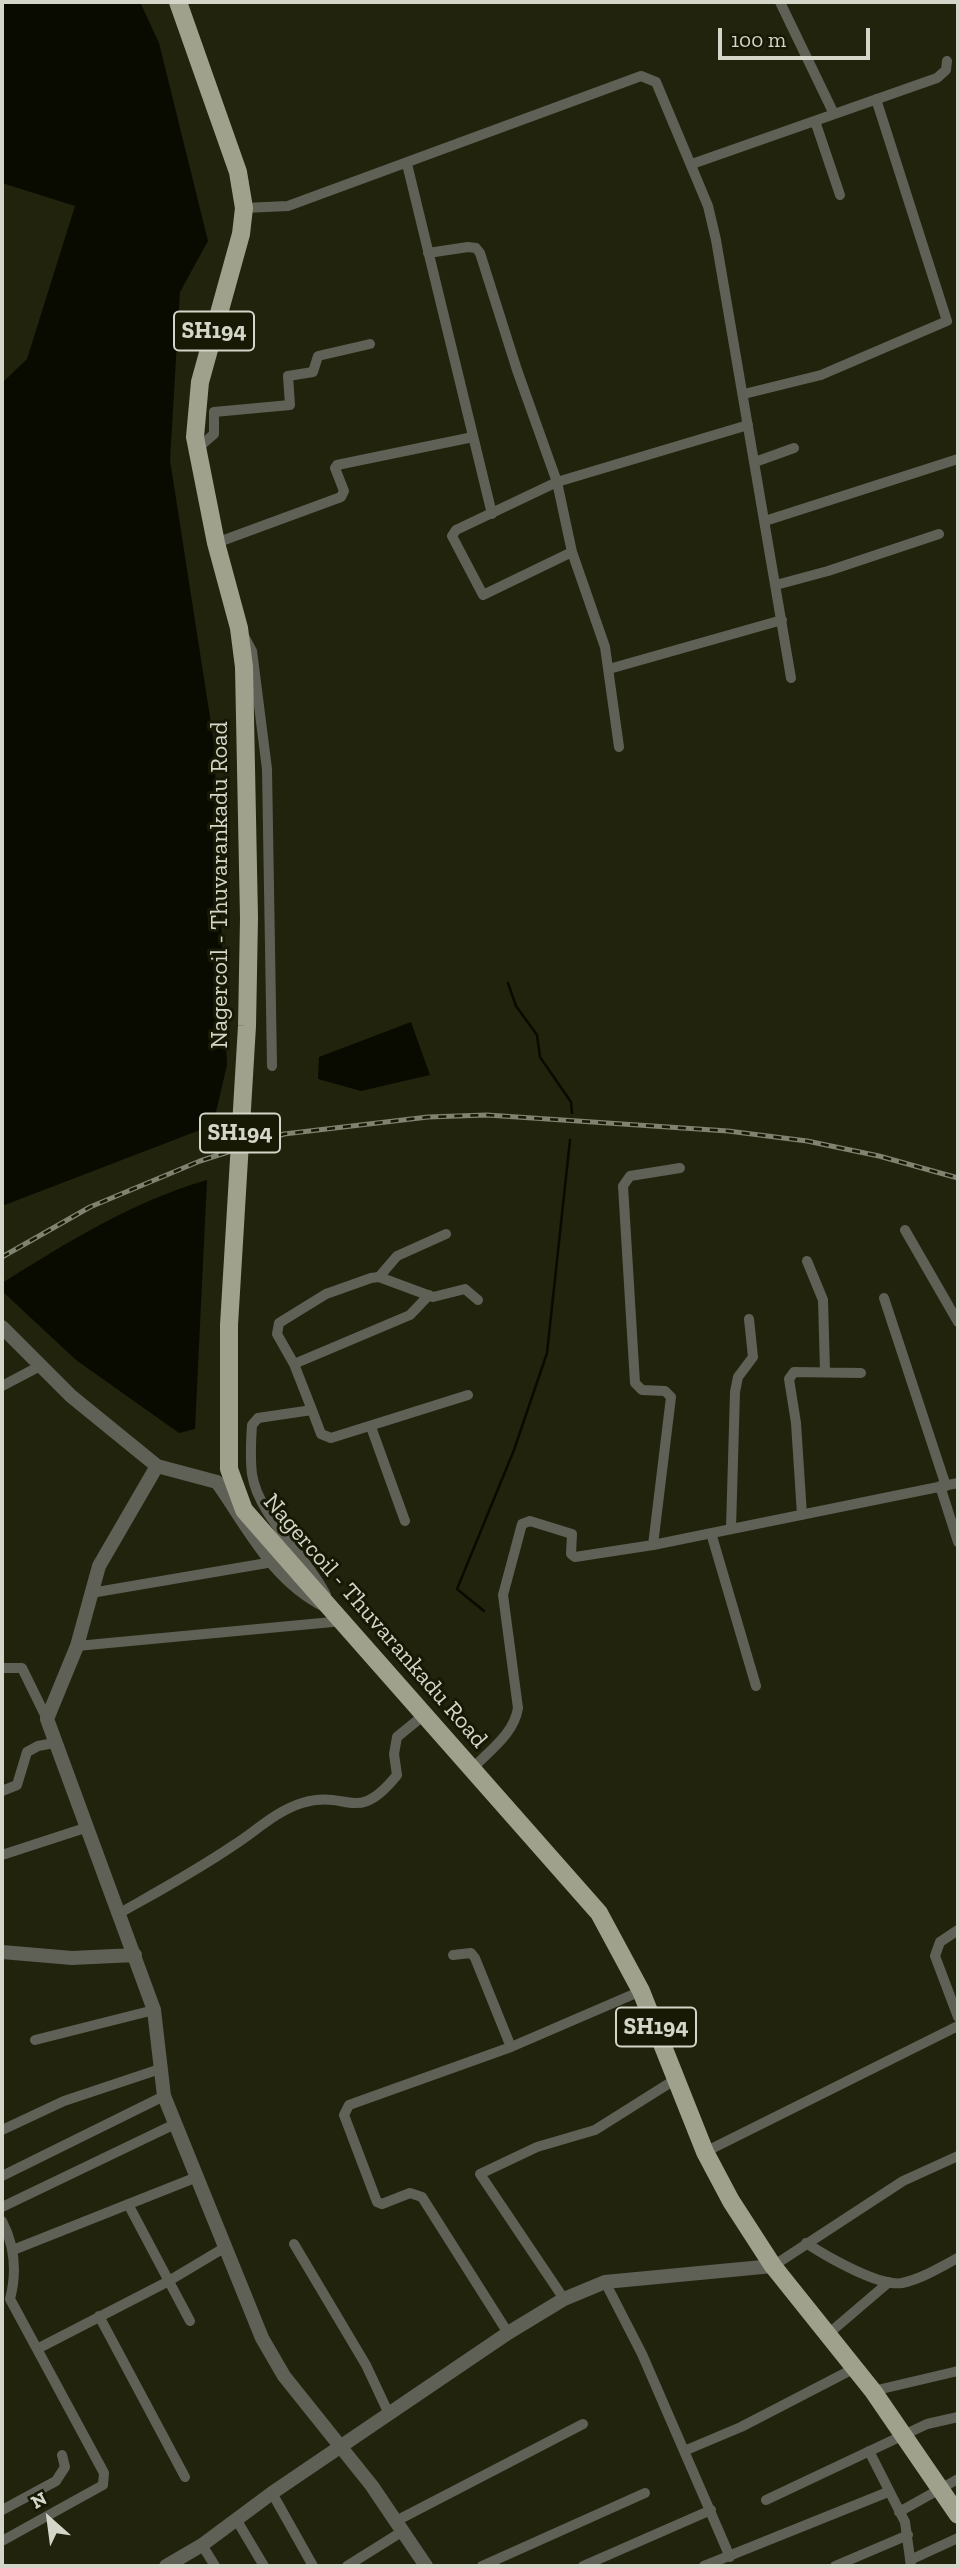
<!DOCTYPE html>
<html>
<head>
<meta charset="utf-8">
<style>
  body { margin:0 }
  #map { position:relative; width:960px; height:2568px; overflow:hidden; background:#21230d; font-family:"Zilla Slab",serif }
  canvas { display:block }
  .frame { position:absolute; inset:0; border:4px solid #d4d6c9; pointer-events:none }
  .north { position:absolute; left:14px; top:2484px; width:70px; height:70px; -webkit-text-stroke:5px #171905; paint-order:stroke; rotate:332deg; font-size:19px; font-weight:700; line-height:28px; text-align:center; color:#d4d6c9 }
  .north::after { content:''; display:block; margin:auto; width:24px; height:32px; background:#d4d6c9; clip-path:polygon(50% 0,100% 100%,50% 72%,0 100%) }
  .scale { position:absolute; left:718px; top:28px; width:152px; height:32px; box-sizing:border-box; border:4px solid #d4d6c9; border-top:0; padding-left:9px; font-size:21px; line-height:24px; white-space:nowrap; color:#d4d6c9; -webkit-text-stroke:5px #171905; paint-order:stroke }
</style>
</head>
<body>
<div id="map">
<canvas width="960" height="2568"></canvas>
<div class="frame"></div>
<div class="north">N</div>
<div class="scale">100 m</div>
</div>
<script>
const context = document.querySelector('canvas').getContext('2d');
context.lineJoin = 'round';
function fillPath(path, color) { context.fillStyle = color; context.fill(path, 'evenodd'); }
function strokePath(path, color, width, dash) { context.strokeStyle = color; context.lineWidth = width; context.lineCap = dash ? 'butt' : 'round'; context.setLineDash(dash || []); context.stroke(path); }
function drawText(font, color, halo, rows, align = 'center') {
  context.font = font + ' "Zilla Slab",serif'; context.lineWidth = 6; context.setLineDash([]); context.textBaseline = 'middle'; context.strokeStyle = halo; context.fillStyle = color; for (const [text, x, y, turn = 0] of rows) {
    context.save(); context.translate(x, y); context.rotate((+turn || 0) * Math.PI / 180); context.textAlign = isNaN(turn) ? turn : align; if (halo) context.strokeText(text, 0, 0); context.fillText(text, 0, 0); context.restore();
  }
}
const water = new Path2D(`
  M 2,2 L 140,2 L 159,43 L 208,241 L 180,292 L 170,460 L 214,743 L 227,1065 L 213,1125 L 2,1206 L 2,383 L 27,359 L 75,206 L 2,183 Z
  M 411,1022 L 430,1075 L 361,1091 L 318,1079 L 319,1057 Z
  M 207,1180 L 195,1429 L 179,1433 L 76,1360 L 2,1291 L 2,1283 C 68,1242 131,1202 207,1180 Z`);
const stream = new Path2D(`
  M 508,983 L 516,1006 L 537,1035 L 540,1057 L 571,1102 L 572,1113
  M 484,1611 L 457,1589 L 514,1450 L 547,1353 L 570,1140`);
const minor = new Path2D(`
  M 780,2 L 834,114
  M 815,121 L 840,195
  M 407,164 L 492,514
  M 692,164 L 937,78 L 946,70 L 947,61
  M 244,208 L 288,206 L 641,76 L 656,82 L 708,206 L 716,240 L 791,678
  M 428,253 L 468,247 L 476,248 L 480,253 L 517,370 L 557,482 L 572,552 L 605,647 L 619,747
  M 744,394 L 821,375 L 947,321 L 876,99
  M 198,448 L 214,434 L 214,412 L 290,405 L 288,376 L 313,372 L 318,356 L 370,344
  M 755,462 L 794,448
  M 765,521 L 958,459
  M 216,543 L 341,497 L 344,491 L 335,468 L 337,465 L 473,437
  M 572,552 L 483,595 L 452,536 L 456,530 L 557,482 L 748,425
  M 776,585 L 828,571 L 939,534
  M 244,636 L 252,651 L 267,769 L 272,1066
  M 609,669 L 782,620
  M 905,1230 L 958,1322
  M 807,1261 L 823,1300 L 825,1371
  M 379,1277 L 397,1256 L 446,1234
  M 884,1298 L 946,1486
  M 294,1364 L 277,1334 L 279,1323 L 326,1294 L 371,1278 L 379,1277 L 433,1297 L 465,1289 L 478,1300
  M 2,1386 L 40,1366
  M 312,1410 L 321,1434 L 331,1438 L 468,1395
  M 371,1427 L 405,1521
  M 940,1486 L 958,1542
  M 802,1515 L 796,1423 L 789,1379 L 794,1372 L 861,1373
  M 731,1528 L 735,1392 L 738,1377 L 753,1357 L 749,1319
  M 711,1533 L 756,1686
  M 653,1545 L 671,1397 L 665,1391 L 642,1390 L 635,1383 L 623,1186 L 630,1176 L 680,1168
  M 91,1593 L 273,1562
  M 326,1595 C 307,1556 258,1516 252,1474 C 250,1458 251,1440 252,1425 L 258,1418 L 312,1410 L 294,1364 L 410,1315 L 429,1295
  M 77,1646 L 343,1621
  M 2,1668 L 22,1668 L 47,1719
  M 472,1769 C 490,1750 514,1734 518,1708 L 503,1595 L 522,1524 L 530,1521 L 572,1534 L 571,1554 L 575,1557 L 653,1545 L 958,1483
  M 2,1791 L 17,1785 L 27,1752 L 38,1746 L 54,1743
  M 2,1855 L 85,1828
  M 118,1914 C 157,1892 196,1871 234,1845 C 256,1831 276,1811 302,1803 C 349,1789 356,1826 397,1775 L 394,1754 L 397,1737 L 424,1715
  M 958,1930 L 940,1942 L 935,1956 L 958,2017
  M 453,1955 L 471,1953 L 475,1958 L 511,2047 L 641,1991
  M 35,2040 L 154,2010
  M 2,2130 L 64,2101 L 160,2069
  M 705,2152 L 958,2026
  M 2,2176 L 164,2096
  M 128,2204 L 190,2321
  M 2,2207 L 175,2124
  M 2,2221 C 15,2246 17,2272 10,2299 L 104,2473 L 103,2485 L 2,2541
  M 806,2243 C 826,2256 879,2287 902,2283 C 922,2279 940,2267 958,2258
  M 294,2244 L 366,2365 L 389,2414
  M 13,2250 L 197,2177
  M 773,2266 L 903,2181 L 958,2156
  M 605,2282 L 642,2354 L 730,2557
  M 564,2299 L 480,2174 L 537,2147 L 595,2130 L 676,2079
  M 99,2316 L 185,2477
  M 508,2333 L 422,2197 L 410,2193 L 382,2204 L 377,2202 L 344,2115 L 349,2105 L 511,2047
  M 827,2335 L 889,2282
  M 37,2349 L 167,2282 L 224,2248
  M 873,2391 L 958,2371
  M 684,2451 L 741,2427 L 853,2369
  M 869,2451 L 905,2522 L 911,2566
  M 272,2493 L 313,2566
  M 766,2500 L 927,2424 L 958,2417
  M 2,2510 L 56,2481 L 65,2467 L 62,2455
  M 899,2512 L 958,2479
  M 236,2519 L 264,2566
  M 396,2521 L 583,2424
  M 202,2545 L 215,2566
  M 910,2560 L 958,2538
  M 347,2566 L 403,2531
  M 482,2566 L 645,2493
  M 583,2566 L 711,2510
  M 704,2566 L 888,2492
  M 835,2566 L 908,2535`);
const tertiary = new Path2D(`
  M 2,1327 L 71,1396 L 157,1466 L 217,1482 C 249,1527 273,1579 325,1605
  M 157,1466 L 99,1566 L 77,1646 L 47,1719 L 154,2010 L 164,2096 L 262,2338 L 284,2376 L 372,2486 L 426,2566
  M 2,1952 L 72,1958 L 135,1955
  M 166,2566 L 202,2545 L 272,2493 L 508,2333 L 564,2299 L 605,2282 L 773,2266`);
const primary = new Path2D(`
  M 178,2 L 238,172 L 244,208 L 241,234 L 200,382 L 195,437 L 216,543 L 239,628 L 244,667
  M 301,1575 L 599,1913 L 641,1991 L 705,2152 L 731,2201 L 773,2266 L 873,2391 L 958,2515`);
const rail = new Path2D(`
  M 2,1257 L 90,1207 L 200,1161 L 284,1134 L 428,1117 L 487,1115 L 728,1131 L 807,1141 L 879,1156 L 958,1178`);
const primaryBridge = new Path2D(`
  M 244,667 L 249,918 L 247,1026 L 229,1325 L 229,1469 L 244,1510 L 301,1575`);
const shields = [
  [214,331,80],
  [240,1133,80],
  [656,2027,80]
];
const shieldNames = [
  ["SH194",214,331],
  ["SH194",240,1133],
  ["SH194",656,2027]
];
const streetNames = [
  ["Nagercoil - Thuvarankadu Road",220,885,-90],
  ["Nagercoil - Thuvarankadu Road",375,1621,49]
];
fillPath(water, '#0a0b00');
strokePath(stream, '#0a0b00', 2.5);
strokePath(minor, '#5f6157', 10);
strokePath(tertiary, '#5f6157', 14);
strokePath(primary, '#9fa18c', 18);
strokePath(rail, '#818371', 5);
strokePath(rail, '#171905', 2.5, [8]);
strokePath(primaryBridge, '#9fa18c', 18);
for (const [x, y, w] of shields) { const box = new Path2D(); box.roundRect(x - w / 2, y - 19.5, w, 39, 5); context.fillStyle = '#171905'; context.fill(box); strokePath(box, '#d4d6c9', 2); }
drawText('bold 23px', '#d4d6c9', null, shieldNames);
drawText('24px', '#d4d6c9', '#171905', streetNames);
</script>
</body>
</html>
